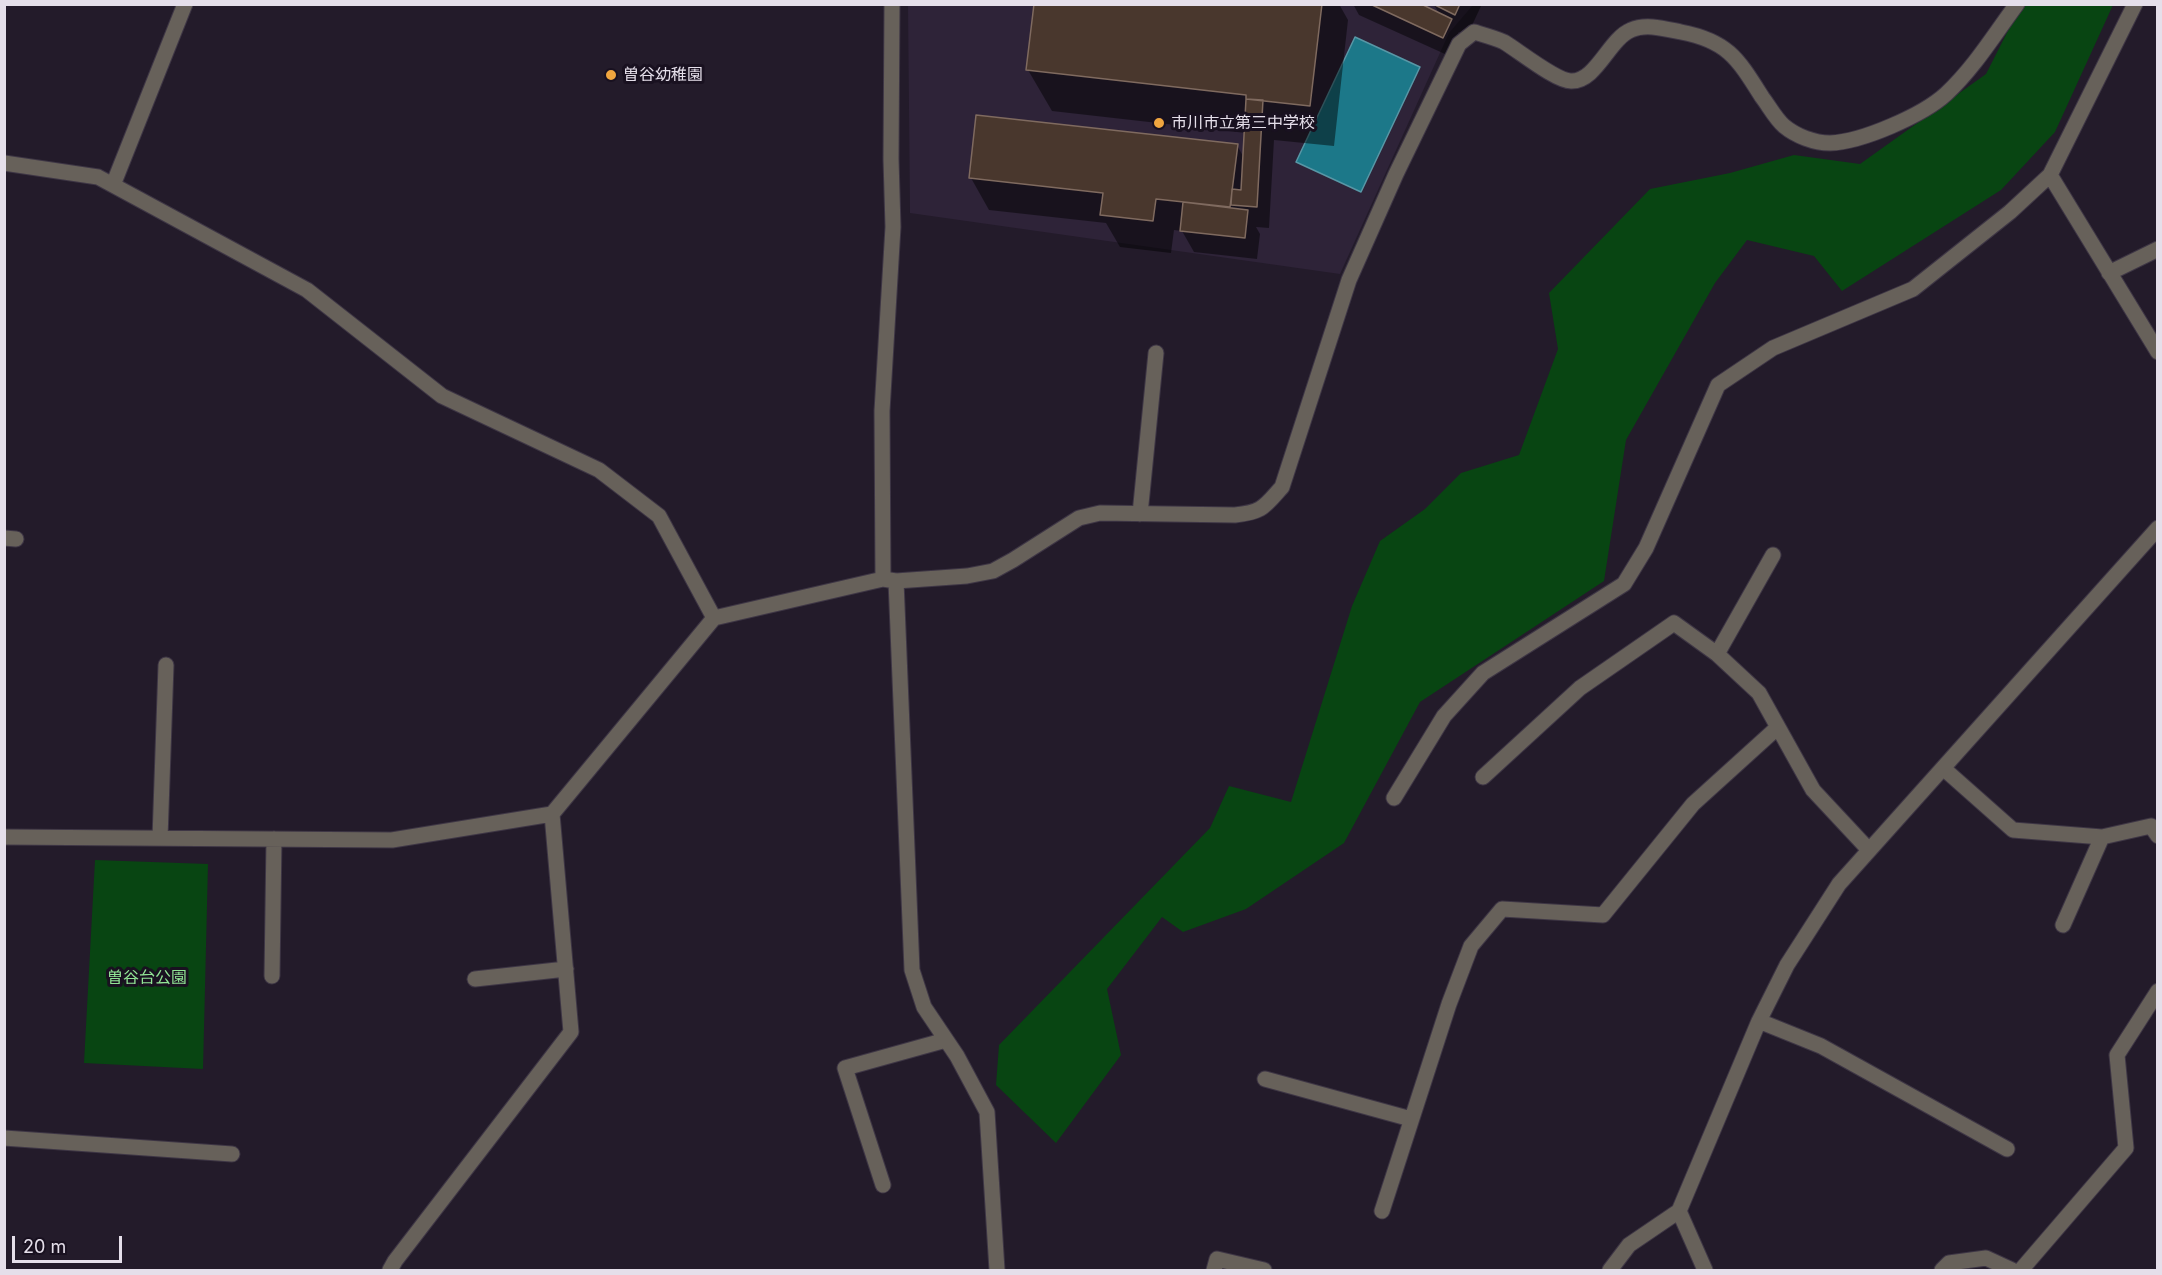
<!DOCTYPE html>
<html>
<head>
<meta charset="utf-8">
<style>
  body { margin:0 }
  #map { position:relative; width:2162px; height:1275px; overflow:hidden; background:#231b2a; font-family:Inter,sans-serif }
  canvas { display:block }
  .frame { position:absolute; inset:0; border:6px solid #e5dfea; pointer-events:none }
  .scale { position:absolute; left:12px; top:1236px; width:110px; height:27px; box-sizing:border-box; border:3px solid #e5dfea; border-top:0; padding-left:8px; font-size:18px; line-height:21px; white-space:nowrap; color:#e5dfea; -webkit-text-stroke:4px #191120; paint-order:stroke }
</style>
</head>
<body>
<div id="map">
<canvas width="2162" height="1275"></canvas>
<div class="frame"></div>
<div class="scale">20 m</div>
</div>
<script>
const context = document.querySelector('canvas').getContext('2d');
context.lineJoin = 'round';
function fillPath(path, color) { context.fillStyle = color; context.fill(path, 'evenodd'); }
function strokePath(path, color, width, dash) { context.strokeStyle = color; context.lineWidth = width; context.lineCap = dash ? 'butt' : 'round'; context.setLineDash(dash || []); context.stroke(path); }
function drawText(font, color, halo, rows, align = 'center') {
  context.font = font + ' Inter,"Noto Sans JP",sans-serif'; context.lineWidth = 6; context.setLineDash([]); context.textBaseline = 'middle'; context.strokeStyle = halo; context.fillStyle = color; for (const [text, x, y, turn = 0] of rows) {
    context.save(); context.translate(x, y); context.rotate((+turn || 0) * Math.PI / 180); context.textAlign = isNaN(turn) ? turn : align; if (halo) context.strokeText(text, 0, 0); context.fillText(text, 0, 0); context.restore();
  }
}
const built = new Path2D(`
  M 908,5 L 1473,5 L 1449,33 L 1340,274 L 910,213 Z`);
const green = new Path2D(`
  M 2021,5 L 2113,5 L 2055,132 L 2001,190 L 1842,291 L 1814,256 L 1747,240 L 1715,283 L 1626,440 L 1604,581 L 1420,702 L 1344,843 L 1246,909 L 1183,932 L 1162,917 L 1107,989 L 1121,1055 L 1056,1143 L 996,1085 L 999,1045 L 1210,828 L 1229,786 L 1291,802 L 1352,606 L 1380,541 L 1425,509 L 1461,473 L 1519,455 L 1558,349 L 1549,293 L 1650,189 L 1730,173 L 1794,155 L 1860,164 L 1986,74 Z
  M 95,860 L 208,864 L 203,1069 L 84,1063 Z`);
const water = new Path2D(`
  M 1355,37 L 1420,67 L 1361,192 L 1296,162 Z`);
const shadow = new Path2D(`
  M 1257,4 L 1339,4 L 1348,20 L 1334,146 L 1274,140 L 1269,228 L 1256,227 L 1260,234 L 1257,259 L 1194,252 L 1182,231 L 1174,230 L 1171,253 L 1120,247 L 1106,223 L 989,210 L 971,178 L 1237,145 L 1244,158 L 1246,133 L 1052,111 L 1028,70 Z
  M 1353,4 L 1418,4 L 1440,15 L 1434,5 L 1482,4 L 1467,36 L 1458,32 L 1464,42 L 1456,59 L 1359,15 Z`);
const building = new Path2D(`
  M 1034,4 L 1322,4 L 1310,106 L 1246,99 L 1246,95 L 1026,70 Z
  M 1370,4 L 1421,4 L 1452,19 L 1443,38 Z
  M 1433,4 L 1460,4 L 1455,15 Z
  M 1246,99 L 1263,100 L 1257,207 L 1231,205 L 1232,189 L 1241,190 Z
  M 976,115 L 1238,144 L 1230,207 L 1156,199 L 1153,221 L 1100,215 L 1103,193 L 969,178 Z
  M 1183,202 L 1248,210 L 1245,238 L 1180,231 Z`);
const minor = new Path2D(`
  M 4,163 L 98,177 L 307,290 L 442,396 L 599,470 L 659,516 L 714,618
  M 2050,175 L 2158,352
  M 113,185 L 185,4
  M 2109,273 L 2158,249
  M 1140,514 L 1156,353
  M 4,538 L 16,539
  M 883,579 L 882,411 L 893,227 L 891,159 L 892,4
  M 896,581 L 912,970 L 924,1007 L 957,1056 L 987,1112 L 997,1270
  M 1717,654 L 1773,555
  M 1943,768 L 2013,830 L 2102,837 L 2151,826 L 2158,836
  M 1483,777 L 1580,688 L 1674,623 L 1717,654 L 1759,693 L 1813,790 L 1869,850
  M 1394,798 L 1444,716 L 1483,673 L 1624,584 L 1646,548 L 1718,385 L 1773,348 L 1913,289 L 2010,212 L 2050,175 L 2135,4
  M 4,837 L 392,840 L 552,814 L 714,618 L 883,579 L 896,581 L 967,576 L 993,571 L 1013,560 L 1079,518 L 1100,513 L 1235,515 C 1263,512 1264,507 1282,487 L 1349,280 L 1396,174 L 1459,44 L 1474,32 C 1484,35 1495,38 1504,42 C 1519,51 1556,81 1571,81 C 1596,82 1609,39 1631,30 C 1646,23 1666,29 1681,32 C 1728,41 1738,59 1762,97 C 1769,106 1775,118 1784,126 C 1796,136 1814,143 1830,143 C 1862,142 1923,115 1946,94 C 1974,68 1994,35 2017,4
  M 160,838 L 166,665
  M 2063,925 L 2102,837
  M 272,976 L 274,839
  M 475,979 L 566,969
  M 1759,1021 L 1821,1046 L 2007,1149
  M 1265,1079 L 1411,1119
  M 4,1138 L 232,1154
  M 883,1185 L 845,1068 L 946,1040
  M 1382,1211 L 1449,1004 L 1471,946 L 1502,909 L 1603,915 L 1693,804 L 1778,727
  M 1679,1211 L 1705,1270
  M 390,1270 L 395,1261 L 571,1032 L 552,814
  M 1214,1270 L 1217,1259 L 1264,1270
  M 1610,1270 L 1629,1245 L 1679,1211 L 1759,1021 L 1787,965 L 1839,884 L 2158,528
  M 1942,1270 L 1949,1263 L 1986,1258 L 2012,1270
  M 2021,1270 L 2126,1148 L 2117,1055 L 2158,991`);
const markers = [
  [611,75,6,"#f0a63f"],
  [1159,123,6,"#f0a63f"]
];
const poiNames = [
  ["曽谷幼稚園",623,75],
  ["市川市立第三中学校",1171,123]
];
const parkNames = [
  ["曽谷台公園",147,978]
];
fillPath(built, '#2e2338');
fillPath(green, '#084512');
fillPath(water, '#1c7889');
strokePath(water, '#5897a6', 1.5);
fillPath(shadow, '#0007');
fillPath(building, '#49372d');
strokePath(building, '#7f6a5f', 1.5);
strokePath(minor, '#3e3645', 17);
strokePath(minor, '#67615a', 15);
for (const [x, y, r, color] of markers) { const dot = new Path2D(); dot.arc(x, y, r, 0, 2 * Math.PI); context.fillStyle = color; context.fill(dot); strokePath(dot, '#191120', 2); }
drawText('16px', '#e5dfea', '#191120', poiNames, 'left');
drawText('16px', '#91e495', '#191120', parkNames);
</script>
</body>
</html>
